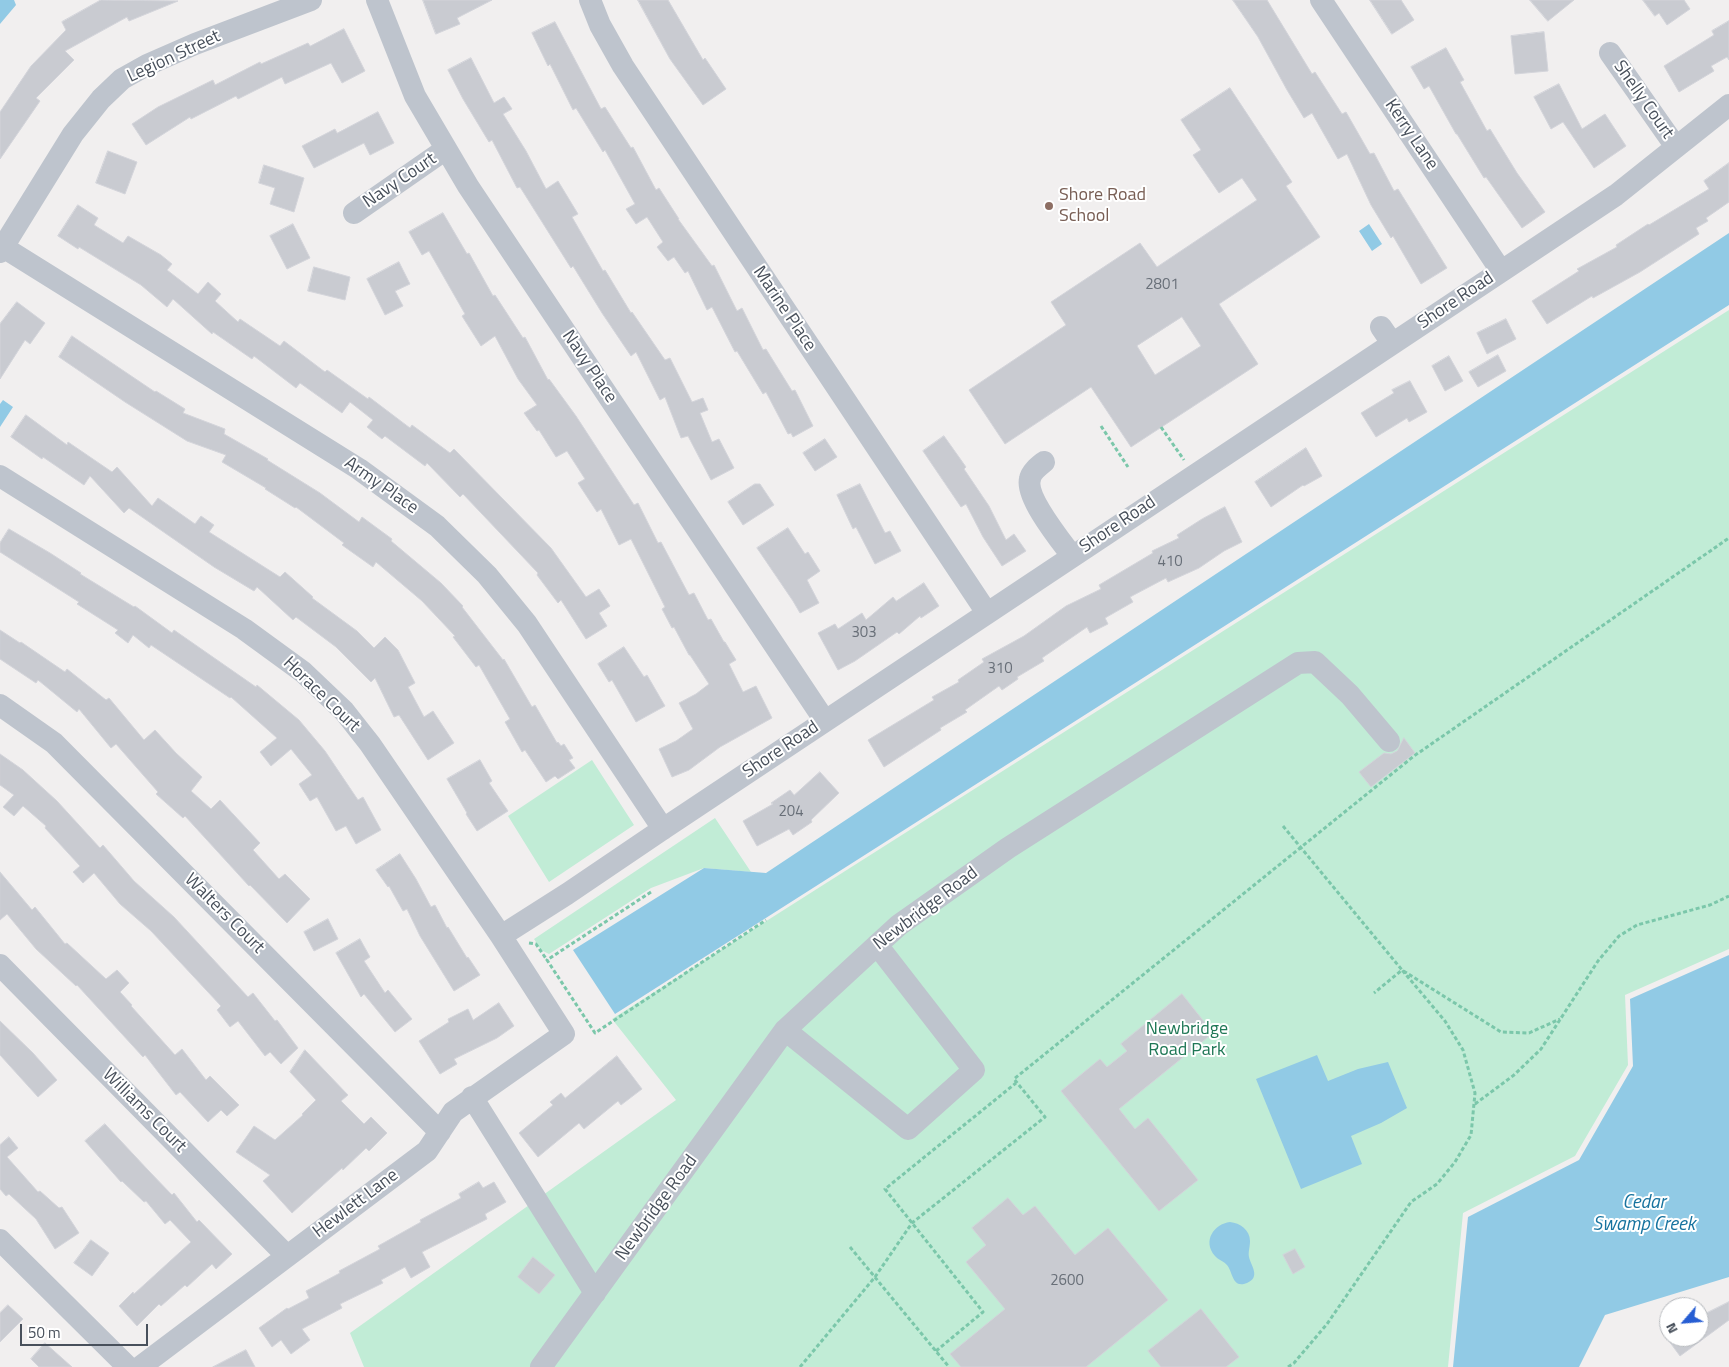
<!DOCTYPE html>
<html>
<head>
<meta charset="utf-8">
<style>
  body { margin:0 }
  #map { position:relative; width:1729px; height:1367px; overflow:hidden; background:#f1efef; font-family:"Titillium Web",sans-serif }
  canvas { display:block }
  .north { position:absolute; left:1659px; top:1297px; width:50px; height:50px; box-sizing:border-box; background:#fff; border:1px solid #b6b9bd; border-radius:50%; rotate:243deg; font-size:14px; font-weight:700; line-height:20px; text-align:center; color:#48505b }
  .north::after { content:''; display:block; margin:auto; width:18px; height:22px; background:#275ed3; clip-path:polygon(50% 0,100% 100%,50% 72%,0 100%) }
  .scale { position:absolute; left:20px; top:1324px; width:128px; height:22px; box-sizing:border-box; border:2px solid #48505b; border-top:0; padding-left:6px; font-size:15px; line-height:18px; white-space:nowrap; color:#48505b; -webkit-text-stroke:4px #fff; paint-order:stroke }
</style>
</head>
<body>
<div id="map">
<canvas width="1729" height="1367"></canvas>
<div class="north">N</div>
<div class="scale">50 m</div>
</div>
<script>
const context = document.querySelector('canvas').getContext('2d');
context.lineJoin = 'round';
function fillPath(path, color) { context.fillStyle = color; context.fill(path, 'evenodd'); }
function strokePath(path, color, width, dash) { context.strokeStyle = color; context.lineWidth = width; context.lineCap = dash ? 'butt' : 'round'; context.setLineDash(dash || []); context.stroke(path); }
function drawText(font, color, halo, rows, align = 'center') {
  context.font = font + ' "Titillium Web",sans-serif'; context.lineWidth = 4; context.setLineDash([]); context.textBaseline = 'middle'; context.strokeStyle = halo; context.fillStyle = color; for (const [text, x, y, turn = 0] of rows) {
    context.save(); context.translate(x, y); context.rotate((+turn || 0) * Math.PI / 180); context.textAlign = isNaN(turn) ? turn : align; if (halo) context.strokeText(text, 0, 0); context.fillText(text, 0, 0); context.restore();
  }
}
const green = new Path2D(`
  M 1729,310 L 1729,949 L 1625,995 L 1628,1065 L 1575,1156 L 1463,1213 L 1448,1367 L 364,1367 L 350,1333 L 676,1100 L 612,1019 Z
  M 592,760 L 634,825 L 549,882 L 508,816 Z
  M 715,818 L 751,872 L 704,868 L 651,888 L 549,954 L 541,950 L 534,939 Z`);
const water = new Path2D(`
  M 0,0 L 14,0 L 16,5 L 0,24 Z
  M 1369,224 L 1382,244 L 1372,251 L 1359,231 Z
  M 1729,233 L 1729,305 L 615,1014 L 573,950 L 704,868 L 766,873 Z
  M 3,400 L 13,407 L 0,427 L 0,404 Z
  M 1729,955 L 1729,1277 L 1605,1315 L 1579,1367 L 1453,1367 L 1468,1217 L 1579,1160 L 1633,1066 L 1630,999 Z
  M 1317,1055 L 1328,1081 L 1358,1069 L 1388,1062 L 1407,1108 L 1381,1123 L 1351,1136 L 1362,1164 L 1301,1189 L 1256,1079 Z
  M 1230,1222 C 1240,1223 1250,1230 1250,1241 C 1250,1247 1248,1252 1249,1257 C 1251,1266 1261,1277 1247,1283 C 1232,1289 1233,1272 1227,1265 C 1224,1261 1218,1260 1215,1256 C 1202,1241 1214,1224 1230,1222 Z`);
const building = new Path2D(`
  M 101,0 L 178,1 L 129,21 L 127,17 L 65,51 L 74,60 L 36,98 L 40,101 L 0,159 L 0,112 L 31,66 L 66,30 L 62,22 Z
  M 423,0 L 492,0 L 457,18 L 460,24 L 436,34 Z
  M 638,0 L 668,0 L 703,60 L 705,58 L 726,89 L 703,105 L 670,59 Z
  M 1233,0 L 1267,0 L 1312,74 L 1315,72 L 1342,114 L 1346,112 L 1370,154 L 1374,153 L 1394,191 L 1398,189 L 1447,268 L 1421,284 L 1393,236 L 1391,238 L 1371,205 L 1347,154 L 1338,159 L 1312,113 L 1304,118 L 1287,90 L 1258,37 Z
  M 1370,0 L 1401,0 L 1414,20 L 1392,34 Z
  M 1530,0 L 1574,0 L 1548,21 Z
  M 1643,0 L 1684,0 L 1690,9 L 1667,25 L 1659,13 L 1655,16 Z
  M 1729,21 L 1729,60 L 1727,57 L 1711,66 L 1714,71 L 1679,92 L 1664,66 L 1714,35 L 1712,31 Z
  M 555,22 L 601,109 L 605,107 L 631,148 L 633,147 L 656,190 L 659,188 L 679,219 L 678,219 L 712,266 L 714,265 L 737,311 L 742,308 L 763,350 L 766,349 L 792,391 L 795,390 L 813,426 L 793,437 L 791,433 L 788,434 L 766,392 L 763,394 L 737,351 L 735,352 L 712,307 L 707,310 L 688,271 L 685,273 L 674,257 L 668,261 L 657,247 L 663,242 L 647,217 L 636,224 L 626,209 L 635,204 L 605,150 L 603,152 L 576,108 L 573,110 L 550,64 L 548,66 L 532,33 Z
  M 344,29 L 365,71 L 342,83 L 331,63 L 285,84 L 282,77 L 238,99 L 236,96 L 191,119 L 190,117 L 146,145 L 132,124 L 158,107 L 213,80 L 215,85 L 260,62 L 261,64 L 308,43 L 310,46 Z
  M 1544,32 L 1548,71 L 1515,74 L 1511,36 Z
  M 1446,48 L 1464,80 L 1460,82 L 1487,131 L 1490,129 L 1517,173 L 1545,212 L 1522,228 L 1486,177 L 1484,178 L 1457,134 L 1456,134 L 1429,86 L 1424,89 L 1411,67 Z
  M 471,58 L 494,103 L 504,97 L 512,109 L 503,114 L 526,151 L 546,189 L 558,181 L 578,214 L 572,217 L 603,271 L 605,270 L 631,313 L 632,312 L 665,360 L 670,358 L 692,402 L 703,398 L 708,410 L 700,413 L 712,442 L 719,439 L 734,468 L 711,480 L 688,436 L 681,438 L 665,397 L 660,400 L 636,352 L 631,356 L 602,313 L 573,266 L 571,268 L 520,187 L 517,188 L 492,140 L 489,142 L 463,99 L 448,70 Z
  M 1559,84 L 1582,129 L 1605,114 L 1626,146 L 1594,168 L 1563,122 L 1551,129 L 1534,97 Z
  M 1230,88 L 1292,182 L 1286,186 L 1320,237 L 1219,304 L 1258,364 L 1131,447 L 1091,387 L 1005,444 L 969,390 L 1066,325 L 1051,302 L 1140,243 L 1157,267 L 1257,200 L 1242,178 L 1219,193 L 1193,155 L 1201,150 L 1181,120 ZM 1182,317 L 1201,346 L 1155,375 L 1137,346 Z
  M 378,112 L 394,143 L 370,155 L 364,143 L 314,168 L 302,146 L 335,129 L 337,133 Z
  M 108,151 L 137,162 L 125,194 L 96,183 Z
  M 1729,163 L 1729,202 L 1706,218 L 1708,221 L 1696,228 L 1699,234 L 1640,272 L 1593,298 L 1592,296 L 1547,324 L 1532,301 L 1579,271 L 1577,269 L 1617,247 L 1616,245 L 1648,224 L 1649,225 L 1709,189 L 1704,181 Z
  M 264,165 L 304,178 L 294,212 L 270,204 L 275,188 L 259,183 Z
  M 78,205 L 98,218 L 94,225 L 123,243 L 128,236 L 161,255 L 172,264 L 167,270 L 198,294 L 208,282 L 221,294 L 215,301 L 238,322 L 240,319 L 280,346 L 284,341 L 325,372 L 327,370 L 368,399 L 369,397 L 410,428 L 412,425 L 450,453 L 454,449 L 551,548 L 586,597 L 599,589 L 610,606 L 599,613 L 607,626 L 586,639 L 561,600 L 558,603 L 537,575 L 538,573 L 463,494 L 460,497 L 427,463 L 425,466 L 385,436 L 382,439 L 367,427 L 373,420 L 350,402 L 342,413 L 300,383 L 296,388 L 254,356 L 252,359 L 213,332 L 212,334 L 173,299 L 167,307 L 141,285 L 79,247 L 78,249 L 58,236 Z
  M 443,213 L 467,254 L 469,253 L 493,296 L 495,295 L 523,338 L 525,337 L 548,380 L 549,379 L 576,416 L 634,505 L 638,503 L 658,543 L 661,542 L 689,595 L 694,593 L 708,620 L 711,619 L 724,642 L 725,642 L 736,660 L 729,664 L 743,692 L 756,686 L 772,718 L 720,747 L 689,770 L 672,777 L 659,749 L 676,741 L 693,729 L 679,703 L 696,694 L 709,684 L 690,655 L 689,655 L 674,627 L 672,628 L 662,609 L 665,607 L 631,539 L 619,545 L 601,509 L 597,512 L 578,483 L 585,479 L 567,451 L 556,457 L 539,430 L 537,431 L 524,413 L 537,405 L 518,379 L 495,336 L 481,346 L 462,316 L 465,314 L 429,251 L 422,255 L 409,232 Z
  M 293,224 L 310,258 L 287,269 L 270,236 Z
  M 399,262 L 410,284 L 395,291 L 403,306 L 385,315 L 367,279 Z
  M 314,267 L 350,277 L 345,300 L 308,291 Z
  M 17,302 L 45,323 L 30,344 L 25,340 L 0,379 L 0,324 Z
  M 1506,319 L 1516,339 L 1487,354 L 1477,333 Z
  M 72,336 L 155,392 L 156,391 L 185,409 L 183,413 L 225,429 L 224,434 L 268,459 L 267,460 L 320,493 L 359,522 L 362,517 L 392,539 L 391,541 L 441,583 L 463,606 L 462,607 L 503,660 L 504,659 L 532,707 L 535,705 L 557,743 L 558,742 L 561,746 L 564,744 L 573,758 L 569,760 L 575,768 L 558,779 L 555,776 L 546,782 L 525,750 L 522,752 L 505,722 L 510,719 L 479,665 L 476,667 L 453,637 L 455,636 L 422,601 L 376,562 L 373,567 L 342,545 L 344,543 L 296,507 L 295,508 L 265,489 L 266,488 L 222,462 L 226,455 L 187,441 L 125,402 L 59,357 Z
  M 1498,355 L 1506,371 L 1478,387 L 1469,372 Z
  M 1449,356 L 1463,381 L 1445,391 L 1432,366 Z
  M 1410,381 L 1427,412 L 1409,422 L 1407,418 L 1376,437 L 1361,413 L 1394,393 L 1392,390 Z
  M 26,415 L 67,445 L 68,442 L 112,472 L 117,467 L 152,506 L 158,498 L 195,524 L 201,516 L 214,525 L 209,532 L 280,577 L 285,572 L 313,597 L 312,598 L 357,631 L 374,648 L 385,637 L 398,650 L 415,683 L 408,687 L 424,717 L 433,711 L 454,743 L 428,760 L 399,715 L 394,717 L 375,678 L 371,682 L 336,647 L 296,617 L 293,620 L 257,587 L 254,591 L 214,567 L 129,508 L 124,513 L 90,476 L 84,485 L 43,457 L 42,459 L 11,437 Z
  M 944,436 L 966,467 L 964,469 L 989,506 L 1006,540 L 1014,534 L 1026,551 L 1002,566 L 983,537 L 966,504 L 961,507 L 923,451 Z
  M 825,439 L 837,457 L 815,471 L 803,453 Z
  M 1306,448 L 1322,476 L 1304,486 L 1303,485 L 1271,507 L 1255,482 Z
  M 755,484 L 760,484 L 774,505 L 743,525 L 728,502 Z
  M 860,484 L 885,533 L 890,531 L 901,551 L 875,564 L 856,527 L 853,529 L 837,495 Z
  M 1225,507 L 1242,542 L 1224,551 L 1199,568 L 1168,582 L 1166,578 L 1130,597 L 1133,602 L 1105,618 L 1108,624 L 1090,633 L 1087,627 L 1042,658 L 1044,661 L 1017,677 L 1018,679 L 1002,690 L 999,686 L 965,710 L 967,712 L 940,728 L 941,730 L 884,767 L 868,740 L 934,700 L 932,697 L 959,682 L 958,680 L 984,662 L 982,659 L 1024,636 L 1066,606 L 1101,589 L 1099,585 L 1153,553 L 1152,551 L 1179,538 L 1177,535 L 1202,519 Z
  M 788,528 L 805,554 L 808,552 L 820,571 L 807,580 L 819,603 L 800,613 L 793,601 L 757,548 Z
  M 9,529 L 50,553 L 81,573 L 80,574 L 134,607 L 135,606 L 172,633 L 174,630 L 256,687 L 257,685 L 299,720 L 325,751 L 358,800 L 363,797 L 381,830 L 356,844 L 346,826 L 336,831 L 317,797 L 310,801 L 299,784 L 312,775 L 291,749 L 271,766 L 260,752 L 277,738 L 231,697 L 230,698 L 151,645 L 149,648 L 133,635 L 128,643 L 115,633 L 118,630 L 77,604 L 79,602 L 0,552 L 0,543 Z
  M 924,583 L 939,606 L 921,618 L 920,616 L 899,634 L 897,632 L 855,661 L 838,670 L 818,633 L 835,624 L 838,629 L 862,613 L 866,620 L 893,597 L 896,601 Z
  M 0,630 L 20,643 L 21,642 L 65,672 L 67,669 L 106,700 L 109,698 L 144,740 L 155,730 L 176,753 L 202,777 L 191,791 L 211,809 L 220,800 L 260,843 L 253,850 L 279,879 L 285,874 L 310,899 L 287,923 L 250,885 L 249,886 L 185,816 L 183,818 L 156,794 L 158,792 L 116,744 L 111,748 L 79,709 L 77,712 L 38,680 L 36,683 L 0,659 Z
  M 624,647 L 644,677 L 647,675 L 665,706 L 636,722 L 612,680 L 609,682 L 598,664 Z
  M 1404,738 L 1415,753 L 1371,787 L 1359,772 L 1384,753 L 1391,754 L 1397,751 Z
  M 0,754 L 23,770 L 57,801 L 100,848 L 103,845 L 134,881 L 174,917 L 248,997 L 253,993 L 275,1021 L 277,1020 L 298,1048 L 281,1064 L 270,1052 L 265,1056 L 238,1021 L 230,1027 L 217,1010 L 221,1006 L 151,931 L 120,904 L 94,873 L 83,883 L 73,872 L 80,866 L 45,828 L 46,826 L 23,806 L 14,816 L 3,807 L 14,795 L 0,785 Z
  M 480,760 L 492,781 L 489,783 L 508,811 L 477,831 L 466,814 L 467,813 L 447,779 Z
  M 820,772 L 839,793 L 811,820 L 812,822 L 793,835 L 789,829 L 757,846 L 743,821 L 773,804 L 771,803 L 790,790 L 794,795 Z
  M 400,854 L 416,879 L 431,907 L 435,905 L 447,928 L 448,927 L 467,958 L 468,957 L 480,975 L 454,991 L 420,936 L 407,909 L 403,911 L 389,886 L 388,887 L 376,870 Z
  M 0,872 L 32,910 L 35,907 L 65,944 L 67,943 L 106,979 L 117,970 L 129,983 L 120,992 L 132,1005 L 131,1006 L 175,1055 L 182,1049 L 206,1080 L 210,1076 L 239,1105 L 227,1116 L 221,1110 L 208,1122 L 180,1092 L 176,1095 L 145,1055 L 143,1057 L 77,985 L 76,986 L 36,949 L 7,914 L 0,920 Z
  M 328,919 L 338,939 L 314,951 L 304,932 Z
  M 360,939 L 370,957 L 364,961 L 385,993 L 388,990 L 412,1019 L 395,1032 L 364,994 L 361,997 L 336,953 Z
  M 1182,994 L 1213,1033 L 1119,1109 L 1135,1129 L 1148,1118 L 1198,1180 L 1159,1211 L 1061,1091 L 1100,1059 L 1107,1067 L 1127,1051 L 1121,1044 Z
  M 499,1003 L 514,1026 L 497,1038 L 454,1059 L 457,1064 L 440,1074 L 419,1041 L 449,1022 L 448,1019 L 468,1009 L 473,1020 Z
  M 0,1021 L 33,1053 L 57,1080 L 38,1097 L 0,1055 Z
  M 305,1050 L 348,1095 L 341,1101 L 364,1124 L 371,1117 L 387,1133 L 369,1151 L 366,1148 L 343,1170 L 342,1168 L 292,1213 L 263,1181 L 270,1175 L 236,1152 L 254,1126 L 275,1140 L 303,1115 L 302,1114 L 316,1100 L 290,1072 Z
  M 617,1056 L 642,1089 L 621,1105 L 618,1101 L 584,1129 L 579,1123 L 538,1157 L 519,1133 L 553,1105 L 550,1102 L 561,1093 L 565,1098 Z
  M 105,1124 L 148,1170 L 172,1195 L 174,1193 L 197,1222 L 199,1220 L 232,1254 L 216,1269 L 212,1264 L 187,1287 L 185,1285 L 161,1306 L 159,1304 L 137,1326 L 119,1306 L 133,1292 L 134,1294 L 191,1242 L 170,1220 L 165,1224 L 146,1201 L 144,1202 L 122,1181 L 121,1182 L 85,1141 Z
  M 9,1137 L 18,1148 L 7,1157 L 38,1192 L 40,1191 L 59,1208 L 62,1207 L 79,1233 L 55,1249 L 36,1219 L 9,1194 L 6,1196 L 0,1189 L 0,1145 Z
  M 479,1182 L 483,1188 L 494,1182 L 506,1202 L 485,1214 L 487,1219 L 422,1252 L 430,1267 L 411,1278 L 405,1267 L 381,1280 L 383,1283 L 340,1304 L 342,1308 L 302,1329 L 310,1340 L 291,1354 L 281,1340 L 272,1347 L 259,1328 L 287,1308 L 288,1309 L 309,1298 L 306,1291 L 340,1273 L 339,1271 L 380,1249 L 378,1246 L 421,1222 L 420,1220 L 461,1198 L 459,1194 Z
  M 1008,1198 L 1023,1215 L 1035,1206 L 1075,1255 L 1108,1228 L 1168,1300 L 1086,1367 L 961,1367 L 950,1354 L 1005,1309 L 966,1262 L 986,1245 L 972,1228 Z
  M 91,1240 L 109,1253 L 92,1276 L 74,1263 Z
  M 1295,1249 L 1305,1267 L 1293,1274 L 1283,1255 Z
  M 533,1257 L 555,1275 L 539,1294 L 518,1277 Z
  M 1729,1302 L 1729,1320 L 1680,1356 L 1666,1337 L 1699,1337 L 1699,1317 Z
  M 8,1305 L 23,1319 L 0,1342 L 0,1313 Z
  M 1201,1309 L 1239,1357 L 1226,1367 L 1161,1367 L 1148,1351 Z
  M 45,1343 L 72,1367 L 39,1367 L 31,1359 Z
  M 246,1350 L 255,1367 L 213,1367 Z`);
const path = new Path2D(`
  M 1101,426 L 1128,467
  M 1161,427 L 1184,460
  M 1283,826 L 1402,970 L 1501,1032 L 1529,1033 L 1560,1019
  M 651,892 L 547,960 L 595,1033 L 766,920
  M 529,943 L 536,944 L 547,960
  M 1475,1104 L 1514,1075 L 1541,1049 L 1598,961 L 1619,936 L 1637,925 L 1710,905 L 1729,896
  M 850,1247 L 949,1367
  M 936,1351 L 983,1312 L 885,1189 L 1016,1083
  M 800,1367 L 875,1277 L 912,1223 L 1045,1117 L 1014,1079 L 1414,756 L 1729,538
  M 1288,1367 L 1294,1363 L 1327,1324 L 1411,1202 L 1437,1184 L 1455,1162 L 1471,1135 L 1475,1093 L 1463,1050 L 1445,1021 L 1402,970 L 1374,993`);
const minor = new Path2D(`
  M 377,0 L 415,96 L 468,186 L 825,721
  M 590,0 L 600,25 L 623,66 L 987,613
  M 1321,0 L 1501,271
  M 1610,53 L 1676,147
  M 354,213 L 446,149
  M 3,247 L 359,469 L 437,526 L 487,575 L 527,624 L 663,829
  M 0,252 L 73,134 L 101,99 L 122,79 L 147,65 L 195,44 L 311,0
  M 1381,327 L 1392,343
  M 1044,462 C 1039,466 1031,472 1030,479 C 1025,497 1061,541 1072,556
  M 0,476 L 244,629 L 303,672 L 344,711 L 370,744 L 501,936 L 564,1034 L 453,1112 L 427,1151 L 140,1367
  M 0,705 L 54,743 L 440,1132
  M 501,936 L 567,894 L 663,829 L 1616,195 L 1729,105
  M 0,965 L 287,1256
  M 785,1030 L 908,1129 L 974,1070 L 877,945
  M 472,1097 L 595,1293
  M 0,1240 L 128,1367
  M 541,1367 L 785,1030 L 877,945 L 899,925 L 1008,848 L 1298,663 L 1315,662 L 1350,695 L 1389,741`);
const markers = [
  [1049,206,5,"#8d6e63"]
];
const numberNames = [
  ["2801",1162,285],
  ["410",1170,562],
  ["303",864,633],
  ["310",1000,669],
  ["204",791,812],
  ["2600",1067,1281]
];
const streetNames = [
  ["Legion Street",174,57,-25],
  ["Shelly Court",1643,100,55],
  ["Kerry Lane",1411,135,56],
  ["Navy Court",400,181,-34],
  ["Shore Road",1456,301,-34],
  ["Marine Place",784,309,56],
  ["Navy Place",589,367,56],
  ["Army Place",381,486,35],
  ["Shore Road",1118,525,-34],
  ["Horace Court",321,695,44],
  ["Shore Road",781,750,-34],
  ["Newbridge Road",926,909,-37],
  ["Walters Court",224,914,45],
  ["Williams Court",144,1111,45],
  ["Hewlett Lane",356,1204,-37],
  ["Newbridge Road",657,1208,-54]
];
const educationNames = [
  ["Shore Road",1059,196],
  ["School",1059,217]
];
const parkNames = [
  ["Newbridge",1187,1030],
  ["Road Park",1187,1051]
];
const waterNames = [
  ["Cedar",1644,1203],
  ["Swamp Creek",1644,1225]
];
fillPath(green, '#c1ecd6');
fillPath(water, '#91cae5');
fillPath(building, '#c9cbd1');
strokePath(building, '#d3d4da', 1);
strokePath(path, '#7bc7aa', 3, [4, 2.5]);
strokePath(minor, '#bec4cd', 22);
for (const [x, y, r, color] of markers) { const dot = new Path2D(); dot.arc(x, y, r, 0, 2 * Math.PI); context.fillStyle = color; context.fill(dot); strokePath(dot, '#fff', 2); }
drawText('15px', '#686f78', null, numberNames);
drawText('18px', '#48505b', '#fff', streetNames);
drawText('18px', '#785e54', '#fff', educationNames, 'left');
drawText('18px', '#1e7755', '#fff', parkNames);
drawText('italic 19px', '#17739f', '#fff', waterNames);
</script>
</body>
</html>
